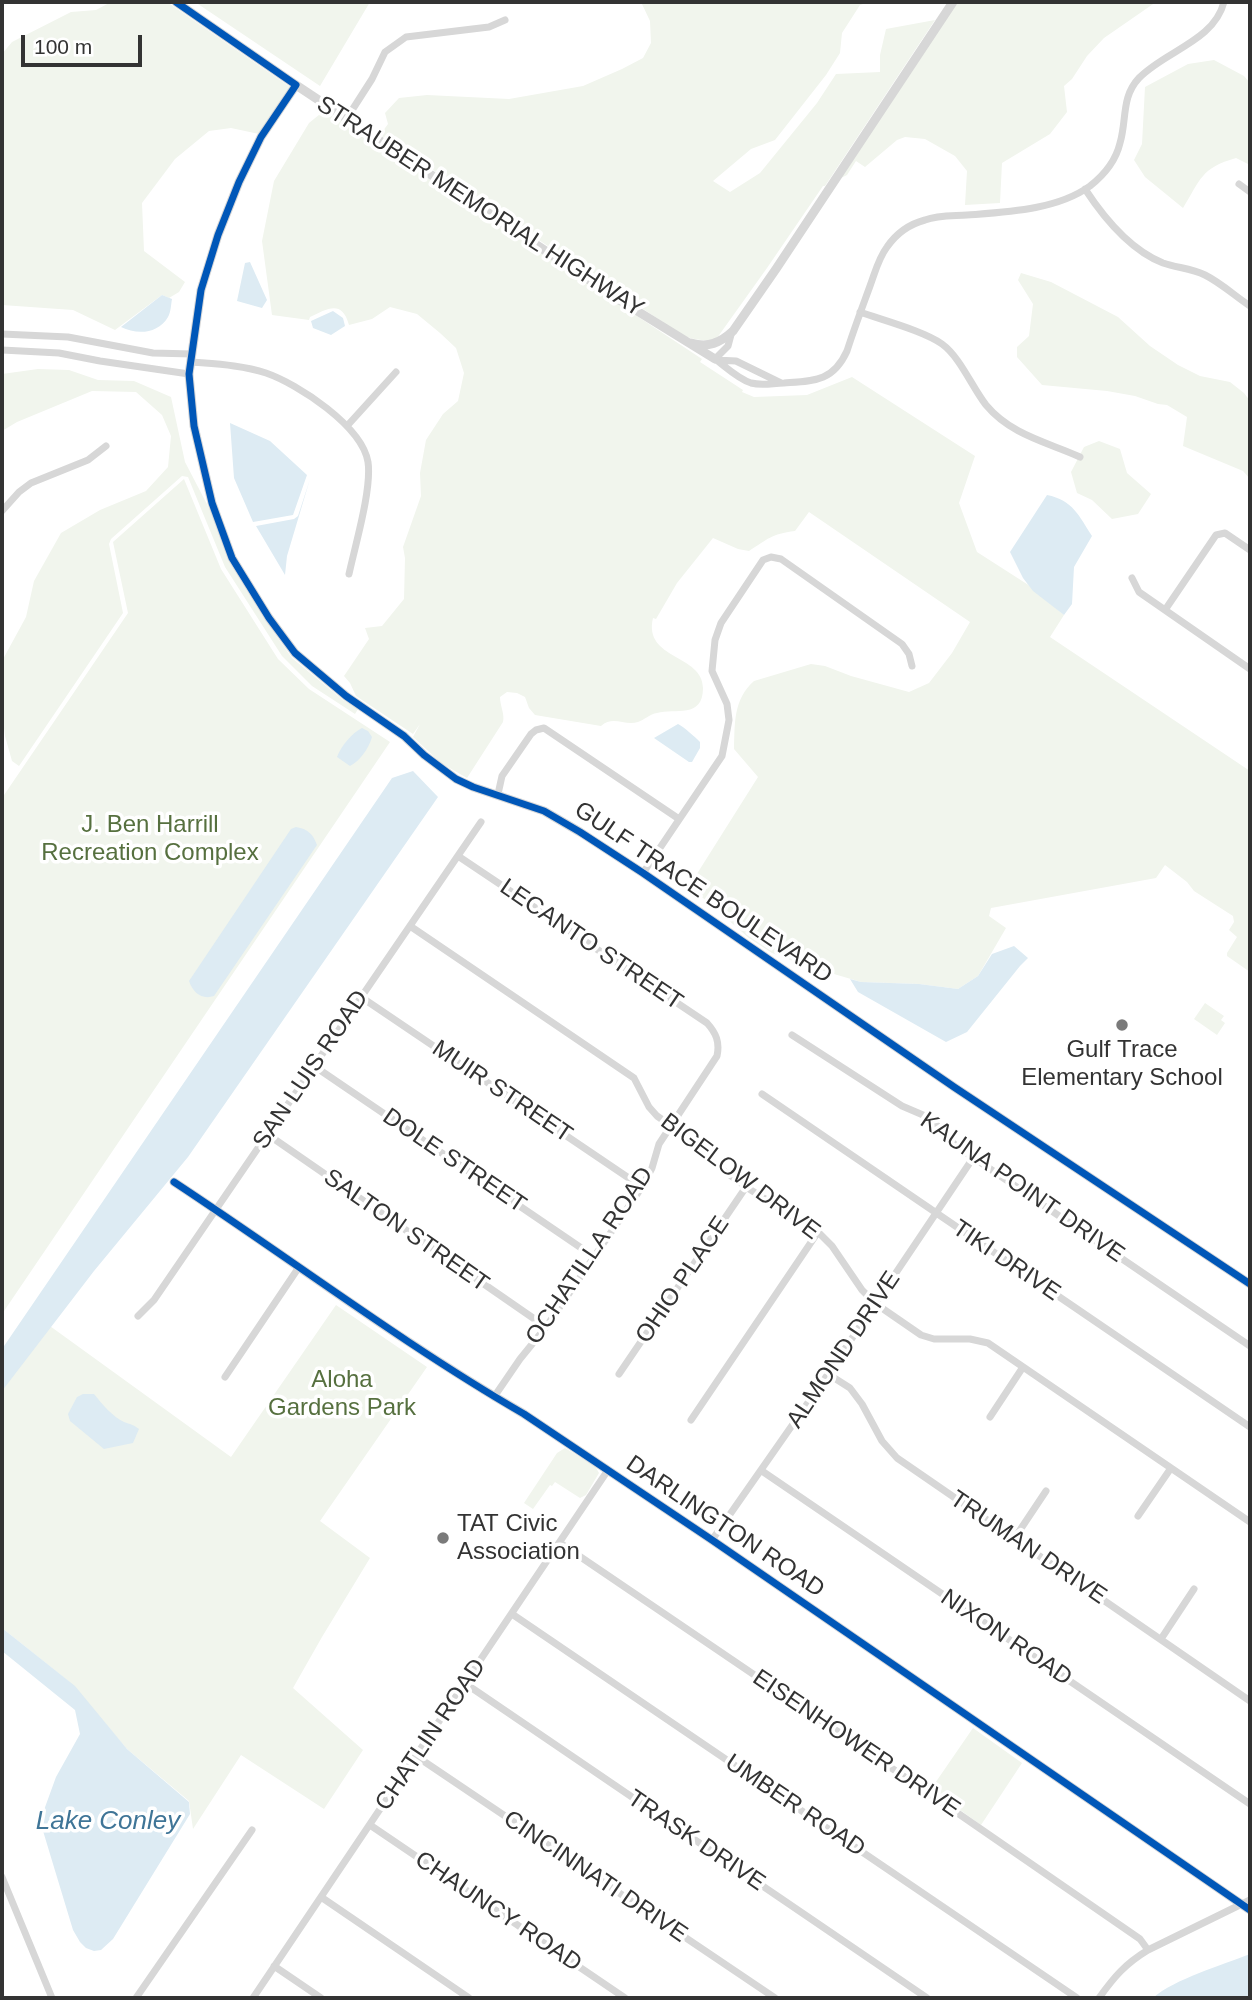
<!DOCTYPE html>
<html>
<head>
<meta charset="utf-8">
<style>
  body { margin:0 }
  #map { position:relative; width:1252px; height:2000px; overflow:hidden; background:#fff; font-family:Helvetica,sans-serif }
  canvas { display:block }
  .frame { position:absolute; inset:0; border:4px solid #333; pointer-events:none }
  .scale { position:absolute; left:21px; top:35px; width:121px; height:32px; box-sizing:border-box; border:4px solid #333; border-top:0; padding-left:9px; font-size:21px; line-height:24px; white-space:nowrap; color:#333; -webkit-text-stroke:5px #fff; paint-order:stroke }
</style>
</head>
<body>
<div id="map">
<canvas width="1252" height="2000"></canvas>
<div class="frame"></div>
<div class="scale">100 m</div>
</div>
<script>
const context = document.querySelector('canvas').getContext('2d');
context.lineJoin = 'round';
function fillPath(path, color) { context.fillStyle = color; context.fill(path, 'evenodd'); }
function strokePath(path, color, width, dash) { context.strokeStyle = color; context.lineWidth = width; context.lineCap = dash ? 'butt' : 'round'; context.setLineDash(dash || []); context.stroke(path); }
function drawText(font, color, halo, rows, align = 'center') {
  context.font = font + ' Helvetica,sans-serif'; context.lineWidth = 7; context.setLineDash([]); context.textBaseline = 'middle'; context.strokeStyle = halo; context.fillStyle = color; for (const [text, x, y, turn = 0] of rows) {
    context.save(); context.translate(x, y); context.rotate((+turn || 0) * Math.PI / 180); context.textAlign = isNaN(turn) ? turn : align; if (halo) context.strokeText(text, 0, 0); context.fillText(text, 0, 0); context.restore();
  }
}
const green = new Path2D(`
  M 111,2 L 167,2 L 290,87 L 259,134 L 231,128 L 209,131 L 175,159 L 142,203 L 144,251 L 185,282 L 179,292 L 169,298 L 162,295 L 115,330 L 73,310 L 2,305 L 2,54 L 12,42 L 71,12 L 96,10 Z
  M 195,2 L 370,2 L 320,86 Z
  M 641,2 L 869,2 L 860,5 L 842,33 L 840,53 L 826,75 L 775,140 L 751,149 L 713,181 L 730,192 L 760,173 L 817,103 L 836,74 L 880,72 L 880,55 L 886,29 L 935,20 L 825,186 L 823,186 L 767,268 L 717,338 C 705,342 696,340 684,336 L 380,135 L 388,124 L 385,113 L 399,98 L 427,95 L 509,99 L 583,86 L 622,69 L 643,58 L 651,43 L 650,21 Z
  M 958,2 L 1156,2 L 1104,38 L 1087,56 L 1072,79 L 1064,86 L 1067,112 L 1050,134 L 1002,163 L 1000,203 L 965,205 L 967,171 L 955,156 L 925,139 L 905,137 L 897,140 L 865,167 L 856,161 L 847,175 L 839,179 Z
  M 1214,60 L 1244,76 L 1250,83 L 1250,165 L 1236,158 C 1201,168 1201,179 1183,208 L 1145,177 L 1134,160 L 1142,144 L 1145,87 L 1188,64 Z
  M 325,110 L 702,359 L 700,362 L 743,390 L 742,392 L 754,397 L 807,395 L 852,377 L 975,456 L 959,503 L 977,552 L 1030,586 L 1064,615 L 1050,637 L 1250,771 L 1250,972 L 1227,956 L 1227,953 L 1237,937 L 1229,930 L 1234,922 L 1233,916 L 1194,891 L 1187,882 L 1165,865 L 1156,878 L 991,908 L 989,916 L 1006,928 L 978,976 L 958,989 L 919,984 L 861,982 L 807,966 L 772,953 L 749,938 L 703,898 L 688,888 L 758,777 L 734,749 C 735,723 733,700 754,681 L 811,664 L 825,666 L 851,676 L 909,692 L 929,683 L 952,653 L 970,622 L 809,512 L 795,531 C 771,534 768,539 749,551 L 738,549 L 713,538 L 677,583 L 656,619 L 653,618 C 643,660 703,654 703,688 C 703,719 675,708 657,713 C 650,714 644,720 638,722 C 624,726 613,715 601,726 L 535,715 L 529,708 L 525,697 L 517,693 L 507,692 L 500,697 C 500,706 505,714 503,722 L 467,778 L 441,763 L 413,737 L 420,724 L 413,734 L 356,696 L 350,683 L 344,676 L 369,639 L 365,628 L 382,626 L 404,599 L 405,558 L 403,547 L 421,496 L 420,473 L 426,440 L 443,414 L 458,401 L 464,373 L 456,348 L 440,333 L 417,314 L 390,307 L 372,319 L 349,325 C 342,299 327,309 310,317 L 309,320 L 272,315 L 262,241 L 274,181 L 309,123 Z
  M 1021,273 L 1051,282 L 1118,317 L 1150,346 L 1178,365 L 1200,376 L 1230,382 L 1244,393 L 1250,401 L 1250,479 L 1243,471 L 1183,446 L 1187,417 L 1167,405 L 1158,404 L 1135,396 L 1107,391 L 1042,385 L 1017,357 L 1017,347 L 1029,336 L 1033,304 L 1018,280 Z
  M 38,369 L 69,370 L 98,380 L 134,381 L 171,397 L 185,462 L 210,510 L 228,560 L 265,620 L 292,658 L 343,700 L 358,709 L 355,714 L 312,686 L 282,656 L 225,567 L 188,477 L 182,476 L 111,539 L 109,544 L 123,613 L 19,766 L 12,761 L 5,736 L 2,712 L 2,661 L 26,617 L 34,581 L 61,533 L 100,510 L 146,491 L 168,467 L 171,436 L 162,415 L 136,392 L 92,391 L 17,422 L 2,431 L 2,374 Z
  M 1099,441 L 1120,449 L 1127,473 L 1151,494 L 1138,514 L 1112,519 L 1092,500 L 1077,493 L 1071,472 L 1084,447 Z
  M 184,479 L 221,569 L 278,659 L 309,689 L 390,742 L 2,1314 L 2,798 L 128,613 L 113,542 Z
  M 1205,1003 L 1224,1016 L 1221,1020 L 1225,1023 L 1217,1035 L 1194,1019 Z
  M 336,1305 L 427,1367 L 320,1521 L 370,1558 L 322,1637 L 293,1688 L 363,1750 L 324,1809 L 241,1755 L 193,1829 L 189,1801 L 127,1749 L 67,1680 L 2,1628 L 2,1388 L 43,1321 L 231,1457 Z
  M 565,1448 L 595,1466 L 599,1473 L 586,1495 L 580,1498 L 555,1482 L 552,1486 L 550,1485 L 533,1509 L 524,1503 L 557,1453 Z
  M 973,1728 L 1022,1763 L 981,1825 L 931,1789 Z`);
const water = new Path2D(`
  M 250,262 L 267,300 L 262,308 L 237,301 L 245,263 Z
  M 162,295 L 172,299 C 171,304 171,312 168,317 C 158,334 137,335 121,327 Z
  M 333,311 L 343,318 L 345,326 L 331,335 L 313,328 L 311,321 Z
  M 230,423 L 270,441 L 307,475 L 293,515 L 253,522 L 234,478 Z
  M 310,479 L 287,556 L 285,575 L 256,526 L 294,519 L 298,516 Z
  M 1047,495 C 1073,500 1079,516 1092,536 L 1074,567 L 1072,604 L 1064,615 L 1033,591 L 1023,578 L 1010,552 Z
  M 678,724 C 683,726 695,737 700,742 L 700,748 L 692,762 L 689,762 L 654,738 Z
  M 362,728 L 368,731 L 372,737 C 369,748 360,761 350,766 L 337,757 C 341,746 352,733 362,728 Z
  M 413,771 L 438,797 L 188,1157 L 94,1271 L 2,1391 L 2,1349 L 392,778 Z
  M 296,827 C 308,829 313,834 317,845 L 214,996 C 202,1000 193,993 189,981 L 291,829 Z
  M 1014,946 L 1028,958 L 1020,966 L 967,1032 L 946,1042 L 858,992 L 850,979 L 861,982 L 919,984 L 958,989 L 978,976 L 992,954 Z
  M 83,1394 L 94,1394 C 102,1404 113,1417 124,1422 C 130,1424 134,1425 139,1429 L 133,1443 L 104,1449 L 70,1421 L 68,1414 L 77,1397 Z
  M 2,1628 L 75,1686 L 127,1749 L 189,1802 L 190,1814 L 113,1939 L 101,1950 L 94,1951 L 86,1948 L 80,1942 L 73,1930 L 40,1821 L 56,1777 L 80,1734 L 75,1710 L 2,1651 Z
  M 1250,1954 L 1250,1998 L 1153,1998 C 1174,1979 1223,1965 1250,1954 Z`);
const minor = new Path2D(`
  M 347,118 L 372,79 L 385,52 L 406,37 L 489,27 L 505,20
  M 1239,184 L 1250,192
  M 1085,189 C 1104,218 1130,250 1163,263 C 1177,268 1191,268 1205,275 C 1221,283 1235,296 1250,306
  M 860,312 C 882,320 924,331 942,344 C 960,357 972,387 986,405 C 1011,435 1047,442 1080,457
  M 2,334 L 68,337 L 153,353 L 192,354
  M 2,350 L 59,353 L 100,361 L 189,374
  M 715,359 C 726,367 738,379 751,383 C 763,386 773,383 784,383 C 813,381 833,382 847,351 C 854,329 862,308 870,286 C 875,273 878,259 887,247 C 896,234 910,224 925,220 C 938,215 953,216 967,215 C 1007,212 1057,210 1090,186 C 1104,175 1116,160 1120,143 C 1127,120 1121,97 1139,78 C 1165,51 1214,41 1224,2
  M 715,359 L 728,346 L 732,331
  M 716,360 L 736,361 L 781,383
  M 191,362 C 215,364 242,365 266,373 C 298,384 362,426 368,462 C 372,489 355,546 349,574
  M 347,426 L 396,372
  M 2,511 L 19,492 L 31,483 L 88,460 L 106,446
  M 1132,578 L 1139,592 L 1250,669
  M 1165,610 L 1216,535 L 1225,533 L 1250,550
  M 498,794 L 502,776 L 531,734 L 536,730 L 544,728 L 679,819
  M 458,856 L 707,1023 C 716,1033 720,1042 717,1056 L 659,1144 L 652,1168 L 642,1187 L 546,1327 L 520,1359 L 494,1397
  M 643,873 L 722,756 L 729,720 L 727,704 L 712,671 L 715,640 L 721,623 L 763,560 L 771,557 L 781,559 L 902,644 L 909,654 L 912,666
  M 410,926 L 634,1078 L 649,1107 L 657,1116 L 670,1125 L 698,1152 L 746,1187 L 818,1232 L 832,1246 L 862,1290 L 876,1304 L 921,1335 L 934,1339 L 970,1339 L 988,1343 L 1250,1522
  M 361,997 L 642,1187
  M 792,1035 L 902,1106 L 930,1118 L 955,1145 L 1250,1346
  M 314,1066 L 593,1256
  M 762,1094 L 1250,1427
  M 267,1134 L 546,1327
  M 138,1316 L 154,1300 L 481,822
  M 619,1374 L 746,1187
  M 828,1374 L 850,1388 L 862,1404 L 882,1441 L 897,1458 L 1250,1701
  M 225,1377 L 299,1267
  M 990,1417 L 1023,1367
  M 691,1420 L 818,1232
  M 762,1471 L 1250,1804
  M 1138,1516 L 1171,1468
  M 1014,1539 L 1046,1491
  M 712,1540 L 828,1374 L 973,1158
  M 560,1543 L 943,1803 L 1140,1939 L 1148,1950
  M 512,1614 L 1077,1998
  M 1161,1639 L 1194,1589
  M 466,1684 L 927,1998
  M 416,1756 L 775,1998
  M 370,1825 L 625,1998
  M 2,1877 L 52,1998
  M 321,1897 L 469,1998
  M 274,1966 L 321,1998
  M 136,1998 L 252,1830
  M 253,1998 L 608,1470
  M 1099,1998 C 1114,1977 1125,1964 1148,1950 L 1250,1900`);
const tertiary = new Path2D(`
  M 176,2 L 296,85 L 621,301 L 715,359
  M 296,85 L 261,137 L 239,182 L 218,235 L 201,290 L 189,374 L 194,426 L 212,503 L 232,558 L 269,618 L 295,653 L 346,696 L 404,736 L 424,755 L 456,779 L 473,787 L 544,811 L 580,832 L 643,873 L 954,1087 L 1250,1284
  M 691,343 C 708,348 720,343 733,331 L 776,269 L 953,2
  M 174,1182 C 291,1259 403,1344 524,1414 L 712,1540 L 1250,1910`);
const cycleway = new Path2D(`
  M 176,2 L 296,85 L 261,137 L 239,182 L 218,235 L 201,290 L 189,374 L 194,426 L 212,503 L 232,558 L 269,618 L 295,653 L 346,696 L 404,736 L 424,755 L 456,779 L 473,787 L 544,811 L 580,832 L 643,873 L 954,1087 L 1250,1284
  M 174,1182 C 291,1259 403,1344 524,1414 L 712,1540 L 1250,1910`);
const markers = [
  [1122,1025,7,"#7a7a7a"],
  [443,1538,7,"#7a7a7a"]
];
const streetNames = [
  ["STRAUBER MEMORIAL HIGHWAY",480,207,33],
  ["GULF TRACE BOULEVARD",703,893,34],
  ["LECANTO STREET",591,945,34],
  ["SAN LUIS ROAD",311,1070,-56],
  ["MUIR STREET",502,1092,34],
  ["DOLE STREET",454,1161,34],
  ["BIGELOW DRIVE",740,1177,37],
  ["KAUNA POINT DRIVE",1022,1188,35],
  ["SALTON STREET",406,1231,35],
  ["OCHATILLA ROAD",590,1256,-56],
  ["TIKI DRIVE",1006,1261,34],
  ["OHIO PLACE",683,1280,-56],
  ["ALMOND DRIVE",844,1350,-56],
  ["DARLINGTON ROAD",725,1527,34],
  ["TRUMAN DRIVE",1028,1548,34],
  ["NIXON ROAD",1006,1638,34],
  ["CHATLIN ROAD",431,1735,-56],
  ["EISENHOWER DRIVE",856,1744,34],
  ["UMBER ROAD",795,1806,34],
  ["TRASK DRIVE",696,1841,34],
  ["CINCINNATI DRIVE",595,1877,34],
  ["CHAUNCY ROAD",498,1912,34]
];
const parkNames = [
  ["J. Ben Harrill",150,825],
  ["Recreation Complex",150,853],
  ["Aloha",342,1380],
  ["Gardens Park",342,1408]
];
const poiNames = [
  ["Gulf Trace",1122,1050],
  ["Elementary School",1122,1078],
  ["TAT Civic",457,1524,"left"],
  ["Association",457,1552,"left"]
];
const waterNames = [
  ["Lake Conley",108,1822]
];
fillPath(green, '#f1f5ed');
fillPath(water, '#ddebf3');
strokePath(minor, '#d7d7d7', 7);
strokePath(tertiary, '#d7d7d7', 9);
strokePath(cycleway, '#0057b8', 7);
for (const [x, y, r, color] of markers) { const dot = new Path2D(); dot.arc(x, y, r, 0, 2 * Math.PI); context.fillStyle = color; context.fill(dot); strokePath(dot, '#fff', 2.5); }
drawText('24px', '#333', '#fff', streetNames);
drawText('24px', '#56703f', '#fff', parkNames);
drawText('24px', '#333', '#fff', poiNames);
drawText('italic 26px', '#3f7597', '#fff', waterNames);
</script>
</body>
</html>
